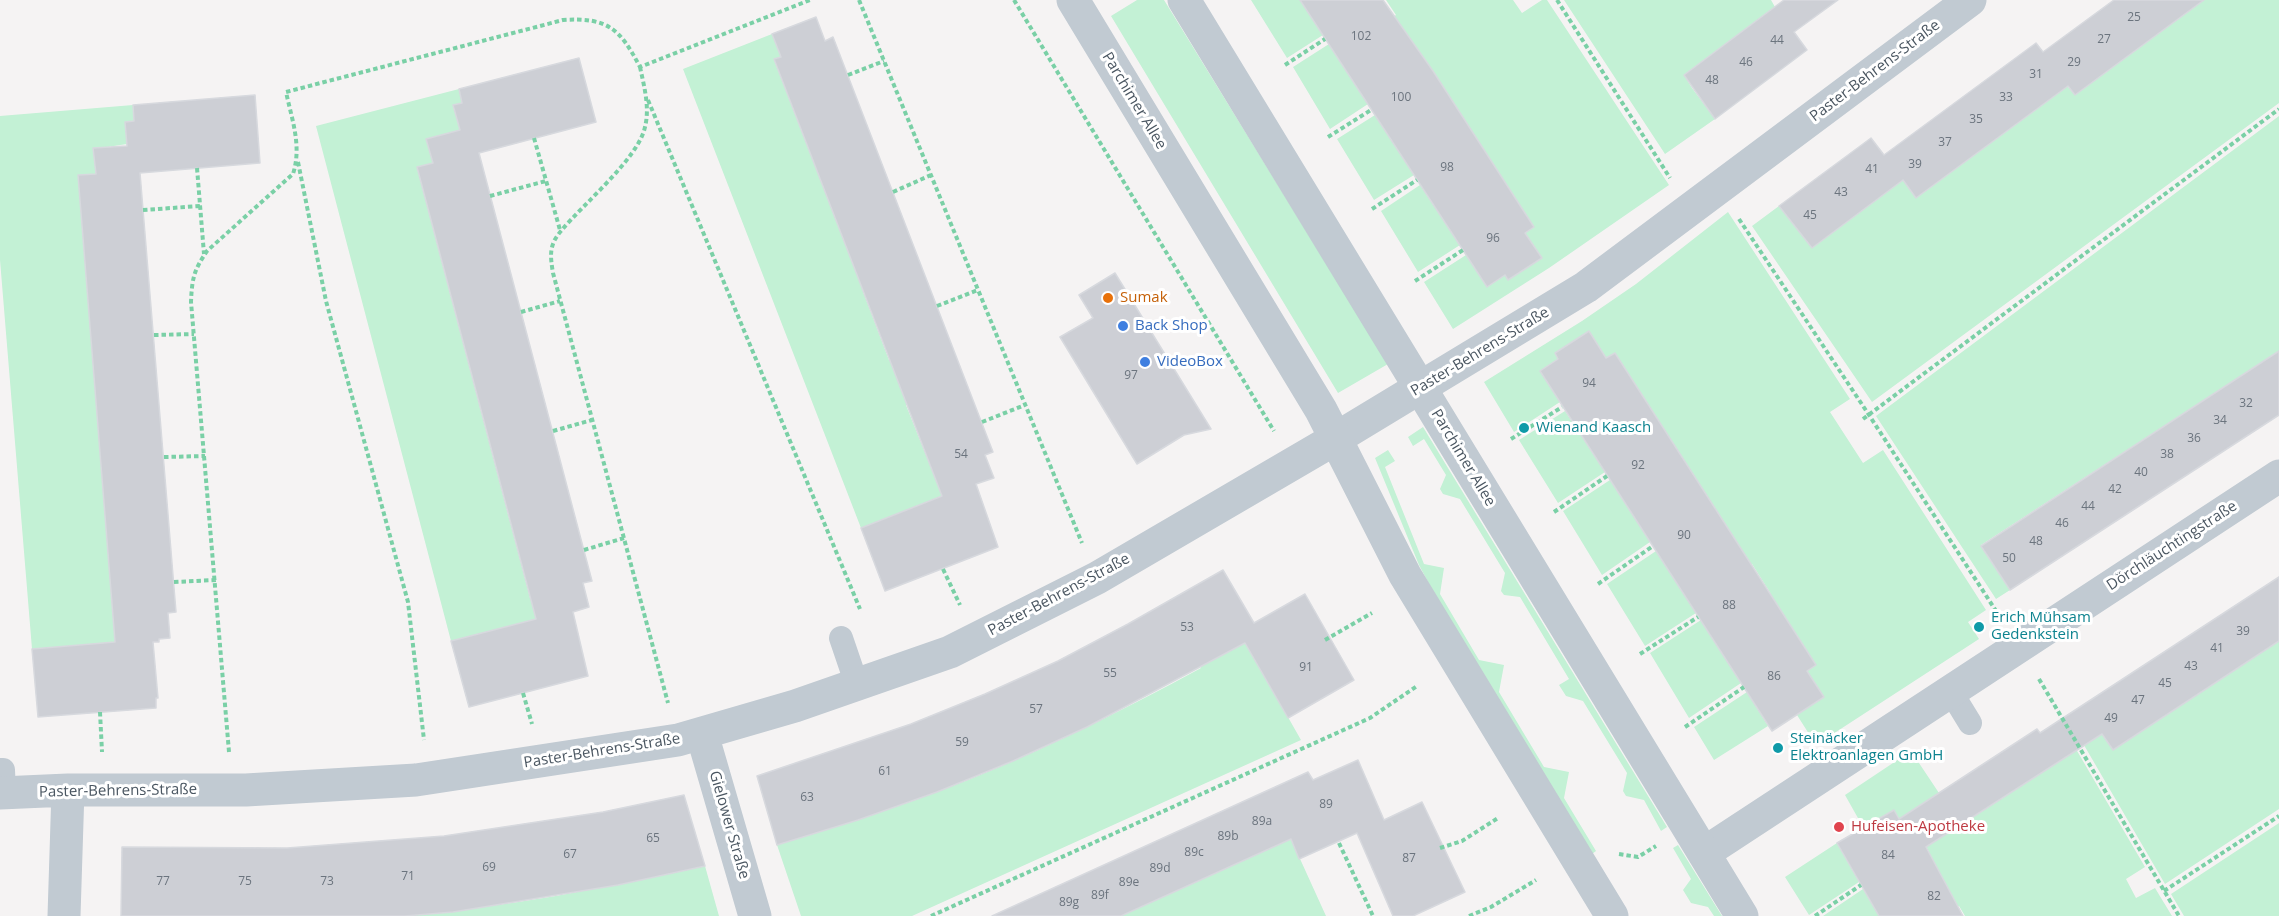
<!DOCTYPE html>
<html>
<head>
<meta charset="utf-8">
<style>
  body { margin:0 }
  canvas { display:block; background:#f5f3f3 }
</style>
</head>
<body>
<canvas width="2279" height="916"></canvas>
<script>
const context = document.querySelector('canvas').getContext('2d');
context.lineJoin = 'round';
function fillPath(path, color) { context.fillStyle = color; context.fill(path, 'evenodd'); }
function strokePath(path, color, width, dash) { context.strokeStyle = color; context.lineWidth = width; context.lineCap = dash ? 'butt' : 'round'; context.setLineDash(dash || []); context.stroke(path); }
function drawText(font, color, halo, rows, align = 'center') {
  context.font = font + ' "Open Sans",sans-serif'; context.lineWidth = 6; context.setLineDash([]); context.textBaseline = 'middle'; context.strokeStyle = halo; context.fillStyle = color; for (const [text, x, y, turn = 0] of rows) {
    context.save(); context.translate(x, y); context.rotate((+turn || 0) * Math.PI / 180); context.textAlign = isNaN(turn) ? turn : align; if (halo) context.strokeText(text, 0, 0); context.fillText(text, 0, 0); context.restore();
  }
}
const green = new Path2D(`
  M 1137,0 L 1164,0 L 1388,364 L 1338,393 L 1111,16 Z
  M 1251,0 L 1300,0 L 1323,35 L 1287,58 Z
  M 1386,0 L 1513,0 L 1522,13 L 1542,0 L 1547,0 L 1669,185 L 1549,268 L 1453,329 L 1424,282 L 1466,255 L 1487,287 L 1505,275 L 1508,280 L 1542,258 L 1525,233 L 1533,227 L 1388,20 L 1396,15 Z
  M 1564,0 L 1771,0 L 1775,7 L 1684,75 L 1692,88 L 1715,119 L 1665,154 Z
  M 2204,0 L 2279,0 L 2279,103 L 1872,402 L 1752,226 L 1779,206 L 1812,247 L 1903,180 L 1915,197 L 2067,86 L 2075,95 Z
  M 772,34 L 781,57 L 774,60 L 846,246 L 869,285 L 862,289 L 889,360 L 897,357 L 914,401 L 906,405 L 933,473 L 941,471 L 949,493 L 861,528 L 683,69 Z
  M 1329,44 L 1368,104 L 1330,129 L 1293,67 Z
  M 459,89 L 462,103 L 453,106 L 460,130 L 427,139 L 433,163 L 417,168 L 530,598 L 545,617 L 451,641 L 316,126 Z
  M 133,105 L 134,121 L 125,122 L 127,144 L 94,149 L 96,174 L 78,175 L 104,497 L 124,642 L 32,649 L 0,260 L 0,116 Z
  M 1375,115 L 1414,175 L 1374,200 L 1337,139 Z
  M 2279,116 L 2279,351 L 1981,545 L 2010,590 L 1996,599 L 1876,416 Z
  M 1420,185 L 1460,245 L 1418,272 L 1381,211 Z
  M 1728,212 L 1850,399 L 1830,412 L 1863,463 L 1883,450 L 1986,610 L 1968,622 L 1979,639 L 1816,745 L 1797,715 L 1824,697 L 1807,671 L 1816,665 L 1797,635 L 1762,600 L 1771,594 L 1752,564 L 1743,570 L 1725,524 L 1615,353 L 1606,358 L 1589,331 L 1555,353 L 1558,359 L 1540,371 L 1560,402 L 1514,432 L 1484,382 L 1582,321 L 1636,284 Z
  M 1565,411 L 1605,472 L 1558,503 L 1519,440 Z
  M 1423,427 L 1667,827 L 1661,831 L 1644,800 L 1626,796 L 1623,791 L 1627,773 L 1583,701 L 1566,696 L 1559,685 L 1569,679 L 1520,597 L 1504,595 L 1501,591 L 1505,573 L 1460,499 L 1443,494 L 1440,489 L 1446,475 L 1424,439 L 1413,446 L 1408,437 Z
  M 1388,450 L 1395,461 L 1385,467 L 1424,564 L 1444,568 L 1440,594 L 1479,660 L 1504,665 L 1499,692 L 1544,767 L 1569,772 L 1564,798 L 1596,851 L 1592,854 L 1436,597 L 1419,565 L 1375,458 Z
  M 1610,480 L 1650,542 L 1602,575 L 1563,511 Z
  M 1656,551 L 1696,613 L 1645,646 L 1607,584 Z
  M 1701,620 L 1741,683 L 1689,718 L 1650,653 Z
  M 1239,631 L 1301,740 L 912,916 L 801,916 L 777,845 C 831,828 885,812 937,792 C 1028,758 1116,714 1201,668 L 1195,658 Z
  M 2279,641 L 2279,809 L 2165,884 L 2067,716 L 2083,705 L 2113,750 Z
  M 1747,692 L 1768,726 L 1714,760 L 1694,727 Z
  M 2073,744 L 2145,867 L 2126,879 L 2136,898 L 2155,888 L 2172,916 L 1965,916 L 1959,906 L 1951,910 L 1935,864 L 1927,848 L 1910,837 L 1894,810 L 1863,827 L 1845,795 L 1911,751 L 1939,793 L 1948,787 L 1969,820 L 2058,762 Z
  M 2279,823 L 2279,916 L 2184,916 L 2171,894 Z
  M 1291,839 L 1326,916 L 1120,916 Z
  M 1837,843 L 1859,882 L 1809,915 L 1785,877 Z
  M 1678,845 L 1722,916 L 1714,916 L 1708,907 L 1691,903 L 1683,890 L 1691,879 L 1673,848 Z
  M 705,866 L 719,916 L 405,916 C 506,907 606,888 705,866 Z
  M 1863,889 L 1879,916 L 1823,916 Z`);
const building = new Path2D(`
  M 1300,0 L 1383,0 L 1433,71 L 1534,227 L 1525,233 L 1542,258 L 1508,280 L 1505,275 L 1487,287 Z
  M 1784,0 L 1838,0 L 1794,32 L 1807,50 L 1715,119 L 1684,75 Z
  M 2114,0 L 2204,0 L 2075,95 L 2068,86 L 1916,198 L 1903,180 L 1812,248 L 1779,206 L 1871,138 L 1884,155 L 2036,43 L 2043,52 Z
  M 816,17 L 825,41 L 833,37 L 993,452 L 985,455 L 994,478 L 976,484 L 998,547 L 885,591 L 861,528 L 942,496 L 774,59 L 781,57 L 772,34 Z
  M 579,58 L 596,122 L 479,153 L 592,581 L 583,583 L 589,607 L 573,612 L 588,676 L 469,707 L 451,641 L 536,619 L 417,167 L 433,163 L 426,139 L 460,130 L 453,105 L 462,103 L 459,89 Z
  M 255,95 L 260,163 L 140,173 L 176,612 L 168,613 L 170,638 L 159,639 L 159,642 L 153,642 L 158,698 L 156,698 L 156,708 L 38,717 L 32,649 L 115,642 L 78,175 L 96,174 L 93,148 L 127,146 L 125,122 L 134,121 L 133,105 Z
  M 1115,273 L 1211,429 L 1184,435 L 1137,464 L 1060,337 L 1093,318 L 1079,295 Z
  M 1589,331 L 1606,358 L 1615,353 L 1816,665 L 1807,671 L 1824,697 L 1772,731 L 1540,371 L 1558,359 L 1555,353 Z
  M 2279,351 L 2279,415 L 2010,590 L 1981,546 Z
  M 1223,570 L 1254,623 L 1305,594 L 1354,680 L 1288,718 L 1245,643 L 1087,727 L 1013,761 L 937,792 L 858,820 L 777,845 L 757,776 L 911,724 L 985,694 L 1058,661 L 1128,624 Z
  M 2279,577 L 2279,641 L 2113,750 L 2102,734 L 1926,847 L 1963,916 L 1879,916 L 1837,843 L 1894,810 L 1899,819 L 2037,729 L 2040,733 Z
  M 1358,760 L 1384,820 L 1422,802 L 1465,892 L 1413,916 L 1393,916 L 1357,833 L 1299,859 L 1291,839 L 1121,916 L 992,916 L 1308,772 L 1313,780 Z
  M 684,795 L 705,866 L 618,885 L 453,912 L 405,916 L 121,916 L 122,847 L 287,848 L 444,836 L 603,812 Z`);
const path = new Path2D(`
  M 859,0 L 1082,543
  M 1014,0 L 1274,431
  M 1557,0 L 1670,178
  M 1285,65 L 1325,39
  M 640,67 C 644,86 650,107 645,127 C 638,159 583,204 561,231 C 549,245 550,255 553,273 L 668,703
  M 848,75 L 884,61
  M 648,100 L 860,609
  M 1328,137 L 1371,110
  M 534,138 L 560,230
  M 298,162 L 326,301 L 408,602 L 424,740
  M 197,168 L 204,254
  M 893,192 L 931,175
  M 490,196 L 546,181
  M 1372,209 L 1417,180
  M 143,210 L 200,206
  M 1739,219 L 1869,415 L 1998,614
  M 1415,281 L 1463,250
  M 937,306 L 978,290
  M 521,312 L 560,301
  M 154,335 L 194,334
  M 1863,419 L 2279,109
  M 982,422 L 1025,405
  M 553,431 L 592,420
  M 1511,439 L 1562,407
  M 164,457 L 205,456
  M 1554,512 L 1607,476
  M 584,550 L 624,538
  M 943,569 L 960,605
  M 174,582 L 216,580
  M 1598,584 L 1653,546
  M 1325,640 L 1372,613
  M 1640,654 L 1698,617
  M 2039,679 L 2179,916
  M 523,693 L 532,724
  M 100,712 L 102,752
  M 1685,727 L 1744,687
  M 229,752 L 191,302 C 192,278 194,270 207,251 L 293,174 C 302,146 292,120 286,92 L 563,20 C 608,17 620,29 640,67 L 810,0
  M 1339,843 L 1373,916
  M 1440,848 L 1462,841 L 1498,818
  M 1619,854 L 1638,857 L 1656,846
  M 2164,891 L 2279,816
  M 931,916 L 1370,718 L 1417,686
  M 1469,916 L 1491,907 L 1536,880
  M 1815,916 L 1861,885`);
const service = new Path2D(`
  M 841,638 L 857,685
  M 1951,692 L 1970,723
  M 0,770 L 3,770 L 4,793`);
const minor = new Path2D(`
  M 702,734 L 755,916
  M 0,793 L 68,790 L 246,790 L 416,780 L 678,740 L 795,706 L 950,652 L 1097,578 L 1335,439 L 1586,287 L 1970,0
  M 1704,853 L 2279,476
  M 64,916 L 68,790`);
const tertiary = new Path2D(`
  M 1073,0 L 1321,410 L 1405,575 L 1612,916
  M 1184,0 L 1742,916`);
const markers = [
  [1108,298,6,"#e8710a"],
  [1123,326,6,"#3f7fe0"],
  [1145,362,6,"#3f7fe0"],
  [1524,428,6,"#0f9aa8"],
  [1979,627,6,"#0f9aa8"],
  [1778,748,6,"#0f9aa8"],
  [1839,827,6,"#e0444e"]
];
const numberNames = [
  ["25",2134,18],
  ["102",1361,37],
  ["27",2104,40],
  ["44",1777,41],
  ["46",1746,63],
  ["29",2074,63],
  ["31",2036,75],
  ["48",1712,81],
  ["100",1401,98],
  ["33",2006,98],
  ["35",1976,120],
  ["37",1945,143],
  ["39",1915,165],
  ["98",1447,168],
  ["41",1872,170],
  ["43",1841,193],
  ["45",1810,216],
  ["96",1493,239],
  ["97",1131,376],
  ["94",1589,384],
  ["32",2246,404],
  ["34",2220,421],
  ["36",2194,439],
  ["54",961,455],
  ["38",2167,455],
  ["92",1638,466],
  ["40",2141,473],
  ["42",2115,490],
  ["44",2088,507],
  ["46",2062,524],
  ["90",1684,536],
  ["48",2036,542],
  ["50",2009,559],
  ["88",1729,606],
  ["53",1187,628],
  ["39",2243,632],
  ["41",2217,649],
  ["43",2191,667],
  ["91",1306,668],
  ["55",1110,674],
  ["86",1774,677],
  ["45",2165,684],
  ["47",2138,701],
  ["57",1036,710],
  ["49",2111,719],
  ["59",962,743],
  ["61",885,772],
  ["63",807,798],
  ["89",1326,805],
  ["89a",1262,822],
  ["89b",1228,837],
  ["65",653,839],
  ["89c",1194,853],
  ["67",570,855],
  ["84",1888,856],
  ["87",1409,859],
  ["69",489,868],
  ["89d",1160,869],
  ["71",408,877],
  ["77",163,882],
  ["75",245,882],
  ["73",327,882],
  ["89e",1129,883],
  ["89f",1100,896],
  ["82",1934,897],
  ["89g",1069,903]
];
const streetNames = [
  ["Paster-Behrens-Straße",1875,71,-37],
  ["Parchimer Allee",1134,101,59],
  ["Paster-Behrens-Straße",1480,352,-31],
  ["Parchimer Allee",1463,458,59],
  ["Dörchläuchtingstraße",2172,546,-33],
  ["Paster-Behrens-Straße",1059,595,-28],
  ["Paster-Behrens-Straße",602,751,-9],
  ["Paster-Behrens-Straße",118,791,-1],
  ["Gielower Straße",729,825,74]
];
const foodNames = [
  ["Sumak",1120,298]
];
const shopNames = [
  ["Back Shop",1135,326],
  ["VideoBox",1157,362]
];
const cultureNames = [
  ["Wienand Kaasch",1536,428],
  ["Erich Mühsam",1991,618],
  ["Gedenkstein",1991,635],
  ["Steinäcker",1790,739],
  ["Elektroanlagen GmbH",1790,756]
];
const healthNames = [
  ["Hufeisen-Apotheke",1851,827]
];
fillPath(green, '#c3f1d5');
fillPath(building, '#cdcfd5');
strokePath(building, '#d7d9de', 1.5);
strokePath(path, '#7ad0a6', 4, [4.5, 3]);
strokePath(service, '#c1cad2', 24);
strokePath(minor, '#c1cad2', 33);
strokePath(tertiary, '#c1cad2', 33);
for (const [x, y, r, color] of markers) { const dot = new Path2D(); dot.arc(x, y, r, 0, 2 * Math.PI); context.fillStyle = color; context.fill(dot); strokePath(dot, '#fff', 2); }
drawText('12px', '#6b747e', null, numberNames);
drawText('15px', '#4a5661', '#fff', streetNames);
drawText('15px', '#c56008', '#fff', foodNames, 'left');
drawText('15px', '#366cbe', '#fff', shopNames, 'left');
drawText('15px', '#0d838f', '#fff', cultureNames, 'left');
drawText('15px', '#be3a42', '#fff', healthNames, 'left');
</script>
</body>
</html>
